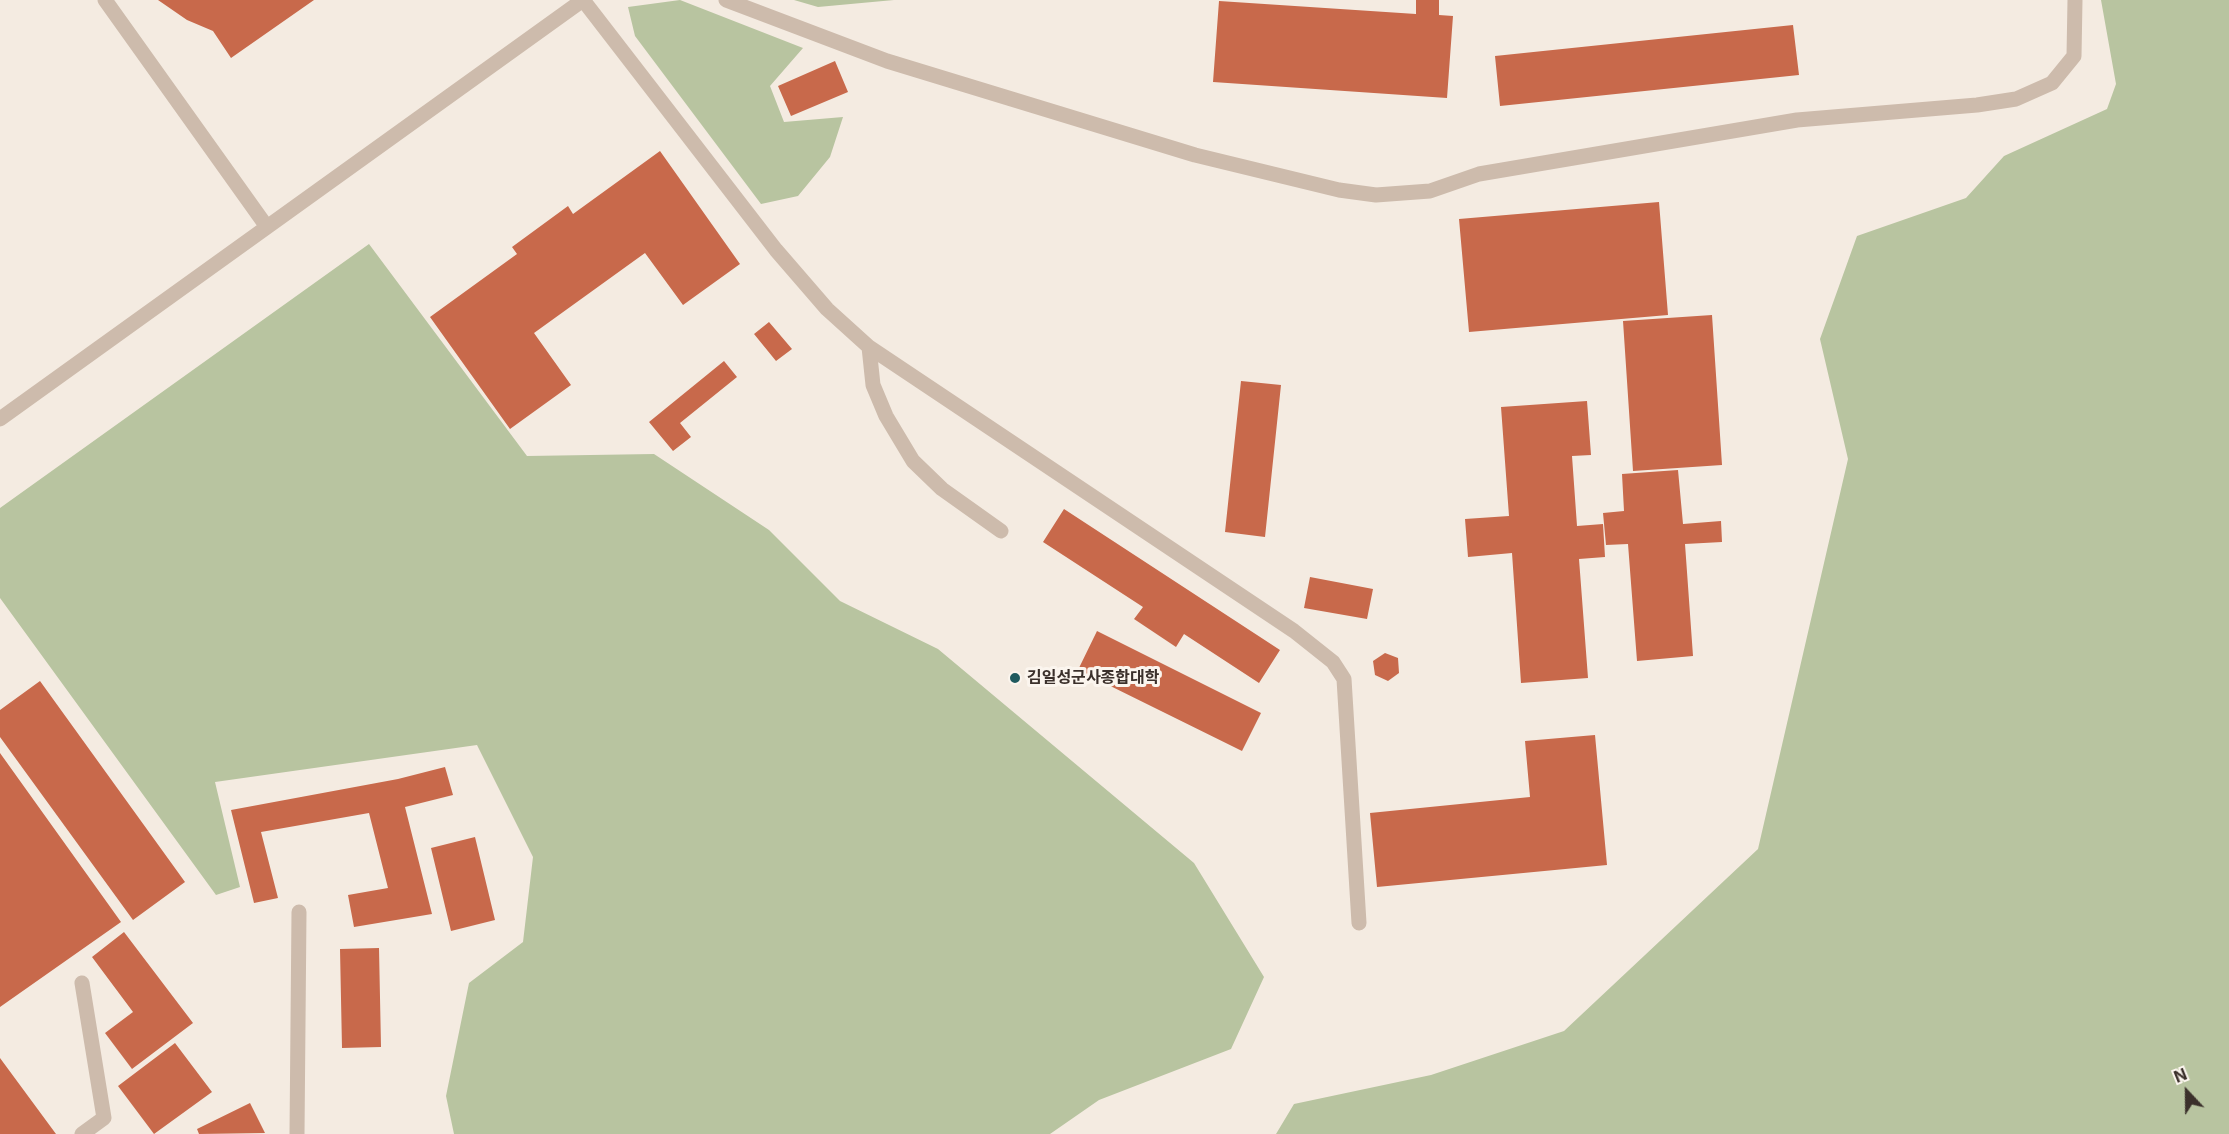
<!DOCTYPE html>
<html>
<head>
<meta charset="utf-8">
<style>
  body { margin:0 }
  #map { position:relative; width:2229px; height:1134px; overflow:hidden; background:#f4ebe1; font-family:Inter,sans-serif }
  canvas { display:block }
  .north { position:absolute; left:2157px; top:1062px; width:60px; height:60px; -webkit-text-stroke:4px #fbf5ee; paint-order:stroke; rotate:338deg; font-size:16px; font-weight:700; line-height:24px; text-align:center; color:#3b302b }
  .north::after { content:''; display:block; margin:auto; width:21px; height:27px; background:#3b302b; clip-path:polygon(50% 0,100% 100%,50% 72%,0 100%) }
</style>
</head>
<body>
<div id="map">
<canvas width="2229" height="1134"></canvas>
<div class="north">N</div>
</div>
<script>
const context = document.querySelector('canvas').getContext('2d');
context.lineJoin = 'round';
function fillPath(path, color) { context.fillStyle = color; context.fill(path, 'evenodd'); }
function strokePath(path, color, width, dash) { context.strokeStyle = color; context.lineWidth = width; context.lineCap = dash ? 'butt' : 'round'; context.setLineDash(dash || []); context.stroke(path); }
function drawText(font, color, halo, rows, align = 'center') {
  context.font = font + ' Inter,"Noto Sans KR",sans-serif'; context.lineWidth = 6; context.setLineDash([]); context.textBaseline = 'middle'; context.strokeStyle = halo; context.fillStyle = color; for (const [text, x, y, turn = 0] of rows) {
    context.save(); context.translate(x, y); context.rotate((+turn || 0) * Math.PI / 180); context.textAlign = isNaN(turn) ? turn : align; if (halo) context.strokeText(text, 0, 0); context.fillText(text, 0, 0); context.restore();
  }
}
const green = new Path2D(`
  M 680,0 L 803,48 L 770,86 L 784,122 L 843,117 L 830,157 L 798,196 L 761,204 L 635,36 L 628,7 Z
  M 794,0 L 894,0 L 818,7 Z
  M 2101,0 L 2229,0 L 2229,1134 L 1276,1134 L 1294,1104 L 1431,1075 L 1564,1031 L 1758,849 L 1848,459 L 1820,339 L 1857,236 L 1966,198 L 2004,156 L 2107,109 L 2116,84 Z
  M 369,244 L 527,456 L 654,454 L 769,530 L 840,601 L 938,649 L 1194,863 L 1264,977 L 1231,1049 L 1099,1100 L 1050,1134 L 454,1134 L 446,1096 L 469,983 L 523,942 L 533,857 L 477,745 L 215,782 L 240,887 L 216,895 L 0,598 L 0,508 Z`);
const building = new Path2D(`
  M 158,0 L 314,0 L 231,58 L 213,31 L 187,20 Z
  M 1416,0 L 1439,0 L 1439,15 L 1453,16 L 1447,98 L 1213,82 L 1219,1 L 1416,14 Z
  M 1793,25 L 1799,75 L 1500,106 L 1495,56 Z
  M 835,61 L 848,92 L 791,116 L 778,86 Z
  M 660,151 L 740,264 L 683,305 L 645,253 L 534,333 L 571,385 L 510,429 L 430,317 L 517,254 L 512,247 L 568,206 L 573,214 Z
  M 1659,202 L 1668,315 L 1469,332 L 1459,219 Z
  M 1712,315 L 1722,465 L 1633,471 L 1623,321 Z
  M 769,322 L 792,349 L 776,361 L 754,334 Z
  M 724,361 L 737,377 L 680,423 L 691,437 L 673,451 L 649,422 Z
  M 1241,381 L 1281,385 L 1265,537 L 1225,532 Z
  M 1587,401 L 1591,455 L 1572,456 L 1577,526 L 1603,524 L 1605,557 L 1579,559 L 1588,678 L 1521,683 L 1512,553 L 1468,557 L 1465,519 L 1509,516 L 1501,407 Z
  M 1678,470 L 1683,524 L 1721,521 L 1722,542 L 1685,544 L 1693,656 L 1637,661 L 1628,544 L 1606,545 L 1603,513 L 1624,511 L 1622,474 Z
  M 1064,509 L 1280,650 L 1259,683 L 1184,634 L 1176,647 L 1134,619 L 1143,607 L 1043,542 Z
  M 1310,577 L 1373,589 L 1367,619 L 1304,608 Z
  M 1097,631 L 1261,713 L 1242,751 L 1078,670 Z
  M 1385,653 L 1398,658 L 1399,673 L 1388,681 L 1375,675 L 1373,661 Z
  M 40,681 L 185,882 L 133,920 L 0,737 L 0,710 Z
  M 1595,735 L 1607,865 L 1377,887 L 1370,813 L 1530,797 L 1525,741 Z
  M 0,753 L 121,922 L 0,1007 Z
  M 445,767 L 453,795 L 405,807 L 432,914 L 354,927 L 348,895 L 388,888 L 369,813 L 261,832 L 278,898 L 254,903 L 231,810 L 398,779 Z
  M 475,837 L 495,920 L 451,931 L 431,848 Z
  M 124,932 L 193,1023 L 132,1069 L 105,1033 L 133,1012 L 92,957 Z
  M 379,948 L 381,1047 L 342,1048 L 340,949 Z
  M 175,1043 L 212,1092 L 154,1134 L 118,1086 Z
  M 0,1058 L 56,1134 L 0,1134 Z
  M 250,1103 L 265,1133 L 199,1134 L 197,1129 Z`);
const service = new Path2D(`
  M 105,0 L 267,227
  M 583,0 L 776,250 L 827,309 L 869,347 L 1294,631 L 1333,662 L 1344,679 L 1359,923
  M 726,0 L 887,61 L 1195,155 L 1339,190 L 1376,195 L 1430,191 L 1479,174 L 1797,120 L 1977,105 L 2016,99 L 2052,83 L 2074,56 L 2075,0
  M 869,347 L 873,385 L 886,416 L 913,461 L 942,489 L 1001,531
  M 0,419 L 583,0
  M 82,1134 L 104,1118 L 82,983
  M 297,1134 L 299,912`);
const markers = [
  [1015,678,6,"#1f5a5e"]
];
const poiNames = [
  ["김일성군사종합대학",1027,678]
];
fillPath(green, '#b8c4a0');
fillPath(building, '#c8694b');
strokePath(service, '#cdbbac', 15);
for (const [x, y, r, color] of markers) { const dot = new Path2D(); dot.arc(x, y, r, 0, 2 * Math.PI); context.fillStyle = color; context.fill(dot); strokePath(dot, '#fbf5ee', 2); }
drawText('bold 16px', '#3b302b', '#fbf5ee', poiNames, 'left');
</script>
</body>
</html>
